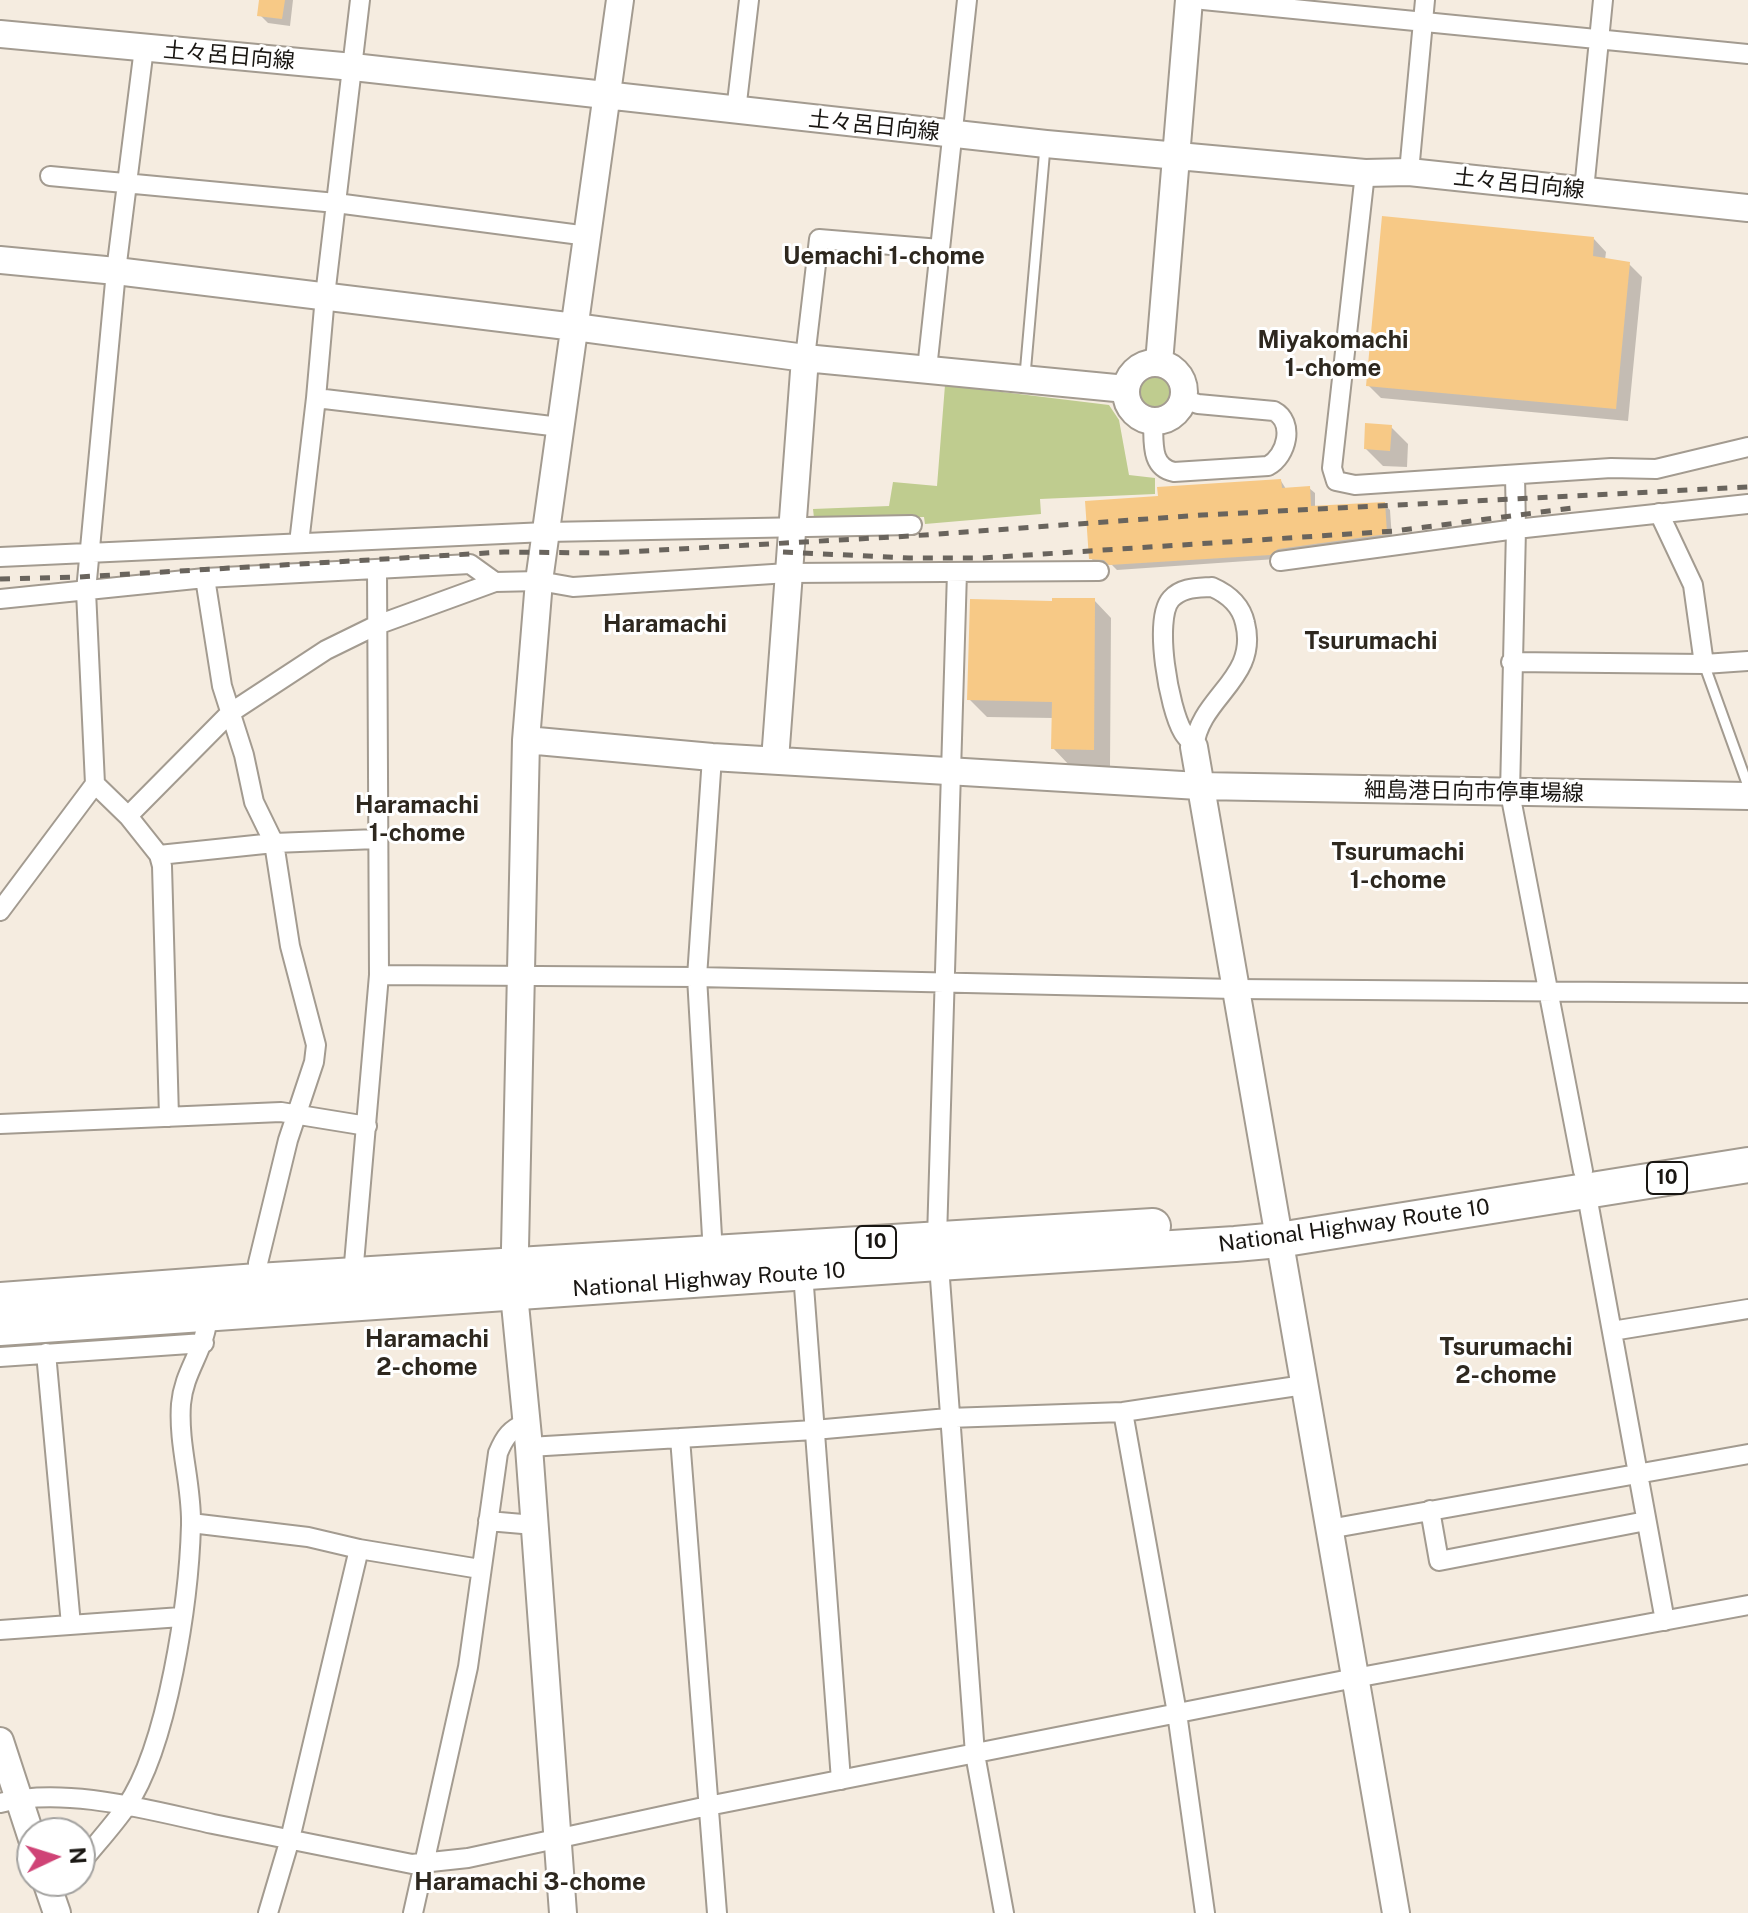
<!DOCTYPE html>
<html>
<head>
<meta charset="utf-8">
<style>
  body { margin:0 }
  #map { position:relative; width:1748px; height:1913px; overflow:hidden; background:#f5ece0; font-family:"Public Sans",sans-serif }
  canvas { display:block }
  .north { position:absolute; left:16px; top:1817px; width:80px; height:80px; box-sizing:border-box; background:#fff; border:2px solid #a3a2a0; border-radius:50%; rotate:86deg; font-size:22px; font-weight:700; line-height:32px; text-align:center; color:#191612 }
  .north::after { content:''; display:block; margin:auto; width:28px; height:36px; background:#cf4376; clip-path:polygon(50% 0,100% 100%,50% 72%,0 100%) }
</style>
</head>
<body>
<div id="map">
<canvas width="1748" height="1913"></canvas>
<div class="north">N</div>
</div>
<script>
const context = document.querySelector('canvas').getContext('2d');
context.lineJoin = 'round';
function fillPath(path, color) { context.fillStyle = color; context.fill(path, 'evenodd'); }
function strokePath(path, color, width, dash) { context.strokeStyle = color; context.lineWidth = width; context.lineCap = dash ? 'butt' : 'round'; context.setLineDash(dash || []); context.stroke(path); }
function drawText(font, color, halo, rows, align = 'center') {
  context.font = font + ' "Public Sans","Noto Sans JP",sans-serif'; context.lineWidth = 6; context.setLineDash([]); context.textBaseline = 'middle'; context.strokeStyle = halo; context.fillStyle = color; for (const [text, x, y, turn = 0] of rows) {
    context.save(); context.translate(x, y); context.rotate((+turn || 0) * Math.PI / 180); context.textAlign = isNaN(turn) ? turn : align; if (halo) context.strokeText(text, 0, 0); context.fillText(text, 0, 0); context.restore();
  }
}
const green = new Path2D(`
  M1139 393a17 17 0 1 1 34 0a17 17 0 1 1-34 0Z
  M 945,385 L 1109,405 L 1119,420 L 1129,475 L 1155,478 L 1155,494 L 1040,499 L 1041,514 L 925,524 L 924,517 L 814,518 L 813,509 L 889,506 L 893,482 L 937,486 Z`);
const shadow = new Path2D(`
  M 261,0 L 293,0 L 290,26 L 268,23 L 260,15 Z
  M 1594,239 L 1606,252 L 1605,260 L 1629,264 L 1642,277 L 1628,421 L 1381,398 L 1368,385 Z
  M 1391,427 L 1408,444 L 1407,467 L 1383,466 L 1366,449 Z
  M 1281,481 L 1286,489 L 1309,488 L 1315,493 L 1315,508 L 1384,504 L 1390,510 L 1392,539 L 1276,559 L 1117,570 L 1112,565 L 1096,564 L 1091,558 L 1160,498 Z
  M 1094,600 L 1111,618 L 1110,766 L 1070,766 L 1053,748 L 1053,718 L 987,717 L 969,699 L 1054,603 Z`);
const building = new Path2D(`
  M 259,0 L 285,0 L 282,19 L 257,16 Z
  M 1382,216 L 1594,237 L 1593,256 L 1630,262 L 1616,409 L 1366,386 Z
  M 1365,423 L 1392,425 L 1390,451 L 1364,449 Z
  M 1281,479 L 1282,488 L 1310,486 L 1311,506 L 1385,502 L 1387,534 L 1278,549 L 1270,555 L 1109,565 L 1104,560 L 1089,559 L 1085,501 L 1158,496 L 1157,487 Z
  M 1052,598 L 1095,598 L 1094,750 L 1051,749 L 1052,702 L 967,700 L 970,599 L 1052,601 Z`);
const lane = new Path2D(`
  M 1025,375 L 1045,147
  M 1704,664 L 1748,786`);
const street = new Path2D(`
  M 360,0 L 325,296 L 316,398 L 560,427
  M 1203,0 L 1748,54
  M 736,111 L 749,0
  M 1409,172 L 1425,0
  M 1365,173 L 1332,468 L 1336,481 L 1355,485 L 1611,468 L 1656,469 L 1748,447
  M 50,176 L 336,203 L 588,236
  M 1584,190 L 1603,0
  M 805,358 L 819,239 L 940,249
  M 927,369 L 967,0
  M 1153,422 C 1154,442 1150,467 1174,472 L 1268,466 C 1287,456 1295,422 1274,411 L 1198,404 L 1183,399
  M 1659,513 L 1693,585 L 1704,664
  M 299,543 L 316,398
  M 0,557 L 546,532 L 912,525
  M 1280,561 L 1516,529 L 1515,475
  M 957,572 L 937,1238 L 975,1754 L 1004,1913
  M 205,578 L 470,564 L 495,582
  M 1212,587 C 1228,594 1241,605 1245,623 C 1259,679 1200,696 1194,747 C 1191,742 1186,737 1183,732 C 1169,709 1153,619 1171,599 C 1182,587 1197,588 1212,587 Z
  M 0,599 L 205,578 L 222,686 L 244,755 L 254,802 L 274,843 L 290,946 L 316,1045 L 314,1062 L 288,1140 L 258,1263 L 258,1281
  M 1511,662 L 1704,664 L 1748,661
  M 712,757 L 697,977 L 713,1254
  M 95,784 L 128,816
  M 159,855 L 274,843 L 377,839
  M 0,911 L 95,784 L 86,591 L 116,271 L 144,48
  M 379,975 L 697,977 L 1235,989 L 1748,993
  M 169,1117 L 162,866 L 159,855 L 128,816 L 230,713 L 326,650 L 377,625 L 495,582 L 539,581 L 573,587 L 788,573 L 1099,571
  M 0,1124 L 281,1112 L 367,1126
  M 1583,1171 L 1510,793 L 1516,529 L 1748,504
  M 1586,1190 L 1665,1621
  M 803,1273 L 841,1780
  M 353,1275 L 379,975 L 377,569
  M 1612,1331 L 1748,1309
  M 46,1353 L 71,1625
  M 0,1357 L 204,1343
  M 1123,1412 L 1177,1713 L 1205,1913
  M 680,1438 L 717,1913
  M 529,1447 L 814,1430 L 948,1418 L 1123,1412 L 1304,1385
  M 1430,1510 L 1439,1561 L 1646,1521
  M 488,1521 L 534,1525
  M 191,1523 L 308,1537 L 359,1549 L 480,1569
  M 1329,1529 L 1748,1454
  M 0,1630 L 181,1617
  M 0,1803 C 64,1786 149,1810 213,1824 C 279,1837 346,1851 412,1864 L 468,1858 L 708,1806 L 1355,1678 L 1748,1605
  M 80,1864 C 95,1845 112,1827 126,1807 C 168,1746 189,1600 191,1525 C 192,1484 178,1445 181,1404 C 184,1369 207,1349 208,1312
  M 268,1913 L 290,1839 L 359,1549
  M 413,1913 L 468,1667 L 498,1453 C 505,1436 510,1430 527,1422`);
const secondary = new Path2D(`
  M 0,34 L 353,67 L 1046,144 L 1365,173 L 1409,172 L 1748,208
  M 0,260 L 116,271 L 575,327 L 805,358 L 1126,389
  M1126 392a29 29 0 1 1 58 0a29 29 0 1 1-58 0Z
  M 1159,363 L 1189,0
  M 526,740 L 712,757 L 1199,786 L 1748,796
  M 1194,747 L 1396,1913
  M 775,760 L 805,358
  M 0,1741 L 32,1839
  M 46,1881 L 57,1913
  M 563,1913 L 529,1447 L 514,1294 L 526,740 L 539,581 L 620,0`);
const highway = new Path2D(`
  M 0,1300 L 258,1281 L 1153,1226
  M 0,1328 L 938,1263 L 1235,1244 L 1279,1240 L 1748,1165`);
const rail = new Path2D(`
  M 783,552 L 909,558 L 982,558 L 1395,531 L 1580,507
  M 0,579 L 78,577 L 504,552 L 608,553 L 910,536 L 1202,515 L 1748,487`);
const shields = [
  [1667,1178,40],
  [876,1242,40]
];
const shieldNames = [
  ["10",1667,1178],
  ["10",876,1242]
];
const streetNames = [
  ["土々呂日向線",229,56,5],
  ["土々呂日向線",874,126,6],
  ["土々呂日向線",1519,184,6],
  ["細島港日向市停車場線",1474,792,1],
  ["National Highway Route 10",1354,1226,-8],
  ["National Highway Route 10",709,1280,-4]
];
const neighbourhoodNames = [
  ["Uemachi 1-chome",884,257],
  ["Miyakomachi",1333,341],
  ["1-chome",1333,369],
  ["Haramachi",665,625],
  ["Tsurumachi",1371,642],
  ["Haramachi",417,806],
  ["1-chome",417,834],
  ["Tsurumachi",1398,853],
  ["1-chome",1398,881],
  ["Haramachi",427,1340],
  ["2-chome",427,1368],
  ["Tsurumachi",1506,1348],
  ["2-chome",1506,1376],
  ["Haramachi 3-chome",530,1883]
];
fillPath(green, '#bfcc8f');
fillPath(shadow, '#0003');
fillPath(building, '#f7c986');
strokePath(lane, '#a39b90', 13);
strokePath(street, '#a39b90', 22);
strokePath(secondary, '#a39b90', 30);
strokePath(highway, '#a39b90', 38);
strokePath(lane, '#fff', 9);
strokePath(street, '#fff', 18);
strokePath(secondary, '#fff', 26);
strokePath(highway, '#fff', 34);
strokePath(rail, '#69645d', 5, [10, 10]);
for (const [x, y, w] of shields) { const box = new Path2D(); box.roundRect(x - w / 2, y - 16, w, 32, 6); context.fillStyle = '#fff'; context.fill(box); strokePath(box, '#191612', 2); }
drawText('bold 20px', '#191612', null, shieldNames);
drawText('22px', '#191612', '#fff', streetNames);
drawText('bold 24px', '#2e281f', '#fff', neighbourhoodNames);
</script>
</body>
</html>
